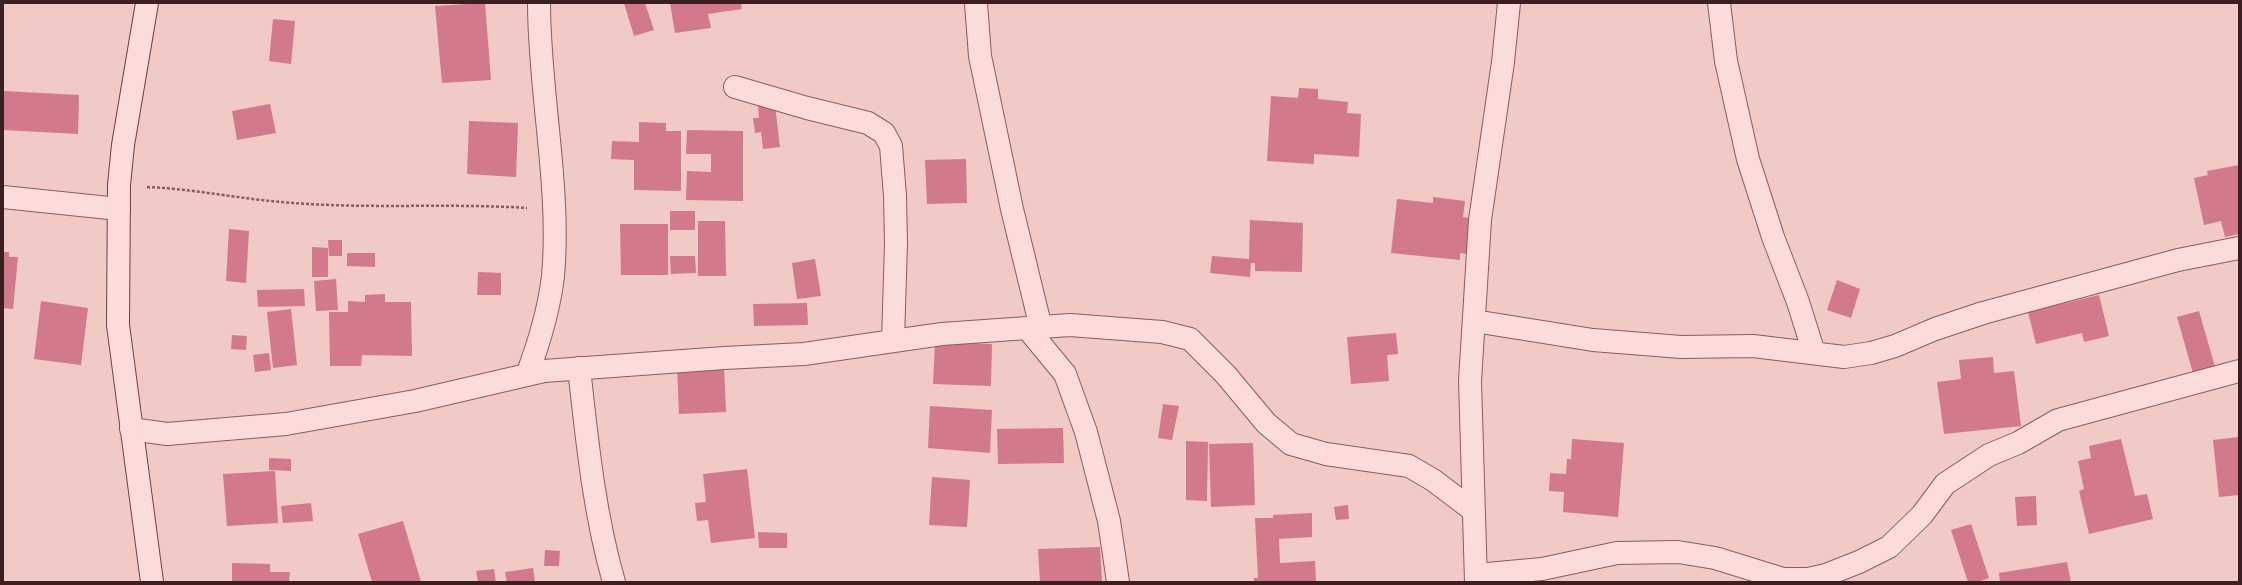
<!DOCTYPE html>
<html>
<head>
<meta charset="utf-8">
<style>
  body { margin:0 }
  #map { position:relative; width:2242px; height:585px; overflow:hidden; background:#f1c9c5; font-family:Georgia,serif }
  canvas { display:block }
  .frame { position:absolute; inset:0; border:4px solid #3d1e23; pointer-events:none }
</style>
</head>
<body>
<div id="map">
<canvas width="2242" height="585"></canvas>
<div class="frame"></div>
</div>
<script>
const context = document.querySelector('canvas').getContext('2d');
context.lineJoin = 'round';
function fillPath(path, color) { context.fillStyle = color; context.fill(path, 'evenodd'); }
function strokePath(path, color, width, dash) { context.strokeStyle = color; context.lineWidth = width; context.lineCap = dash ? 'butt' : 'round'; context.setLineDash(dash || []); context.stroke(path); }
const building = new Path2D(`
  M 485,3 L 491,80 L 442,83 L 435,6 Z
  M 624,3 L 645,3 L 654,30 L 634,36 Z
  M 670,3 L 741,3 L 742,9 L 708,14 L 711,28 L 675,33 Z
  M 273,19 L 295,21 L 291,64 L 269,61 Z
  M 1299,88 L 1318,89 L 1318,99 L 1348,102 L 1347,113 L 1361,114 L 1359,157 L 1314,154 L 1314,164 L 1267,161 L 1271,96 L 1298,98 Z
  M 4,91 L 79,95 L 78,134 L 3,130 Z
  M 270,104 L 276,133 L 237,140 L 232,111 Z
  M 775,105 L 780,147 L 763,149 L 761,132 L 755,133 L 753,118 L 759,118 L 758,106 Z
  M 469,121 L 518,123 L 516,177 L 467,174 Z
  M 639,122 L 666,123 L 666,131 L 681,131 L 681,191 L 634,190 L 634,160 L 611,159 L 612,141 L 639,142 Z
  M 687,130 L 743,131 L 743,201 L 686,200 L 687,171 L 711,172 L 711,154 L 686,154 Z
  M 966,159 L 967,203 L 927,204 L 925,160 Z
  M 2239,165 L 2239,234 L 2225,237 L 2221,221 L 2204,225 L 2194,178 L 2208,175 L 2207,171 Z
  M 1433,197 L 1465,201 L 1463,217 L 1478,219 L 1474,255 L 1460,253 L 1460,260 L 1391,253 L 1397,199 L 1433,203 Z
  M 670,211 L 695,211 L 695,230 L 670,230 Z
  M 1250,220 L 1303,223 L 1302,272 L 1255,271 L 1255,263 L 1251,263 L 1250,277 L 1210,273 L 1212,256 L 1249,259 Z
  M 698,221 L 725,221 L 726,276 L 698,276 Z
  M 620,224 L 668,224 L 668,275 L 621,275 Z
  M 229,229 L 249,231 L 246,283 L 226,281 Z
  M 328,240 L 342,240 L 342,256 L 329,256 Z
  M 312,247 L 328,248 L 328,277 L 312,277 Z
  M 3,252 L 9,252 L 9,257 L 18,257 L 13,309 L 3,308 Z
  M 347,253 L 375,253 L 375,267 L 347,266 Z
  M 670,256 L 695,256 L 696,273 L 671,274 Z
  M 815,259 L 821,296 L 797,299 L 792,263 Z
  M 478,272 L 501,273 L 501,295 L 477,295 Z
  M 336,279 L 338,310 L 316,311 L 314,281 Z
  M 1837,280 L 1860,289 L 1851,318 L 1827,310 Z
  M 304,289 L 305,306 L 258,307 L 257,290 Z
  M 385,294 L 385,302 L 411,302 L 412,356 L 362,355 L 361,366 L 330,366 L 329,312 L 348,312 L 348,301 L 365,302 L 365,295 Z
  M 2099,295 L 2109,336 L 2084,342 L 2082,333 L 2036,344 L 2028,312 Z
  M 41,301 L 88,308 L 81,365 L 34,359 Z
  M 807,303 L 808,325 L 754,326 L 753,304 Z
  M 291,309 L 297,365 L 273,368 L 267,312 Z
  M 2199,311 L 2215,367 L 2193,373 L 2177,317 Z
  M 1396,333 L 1398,354 L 1387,355 L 1389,381 L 1351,384 L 1347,337 Z
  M 232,335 L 247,336 L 246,350 L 231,349 Z
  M 935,342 L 992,344 L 991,386 L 933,384 Z
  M 269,353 L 271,370 L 255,372 L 253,355 Z
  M 1993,357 L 1994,373 L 2014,371 L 2021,426 L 1944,434 L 1937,382 L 1961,379 L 1959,360 Z
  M 724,366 L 726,412 L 679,414 L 677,368 Z
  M 1163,404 L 1179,406 L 1172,440 L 1158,438 Z
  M 930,406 L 992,410 L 990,453 L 928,448 Z
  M 1063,428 L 1064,463 L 998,464 L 997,429 Z
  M 2239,437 L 2239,495 L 2219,497 L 2213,440 Z
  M 1572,439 L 1624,443 L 1618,517 L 1563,512 L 1564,492 L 1549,491 L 1550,473 L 1566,474 L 1567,459 L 1571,459 Z
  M 2121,439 L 2135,496 L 2147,494 L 2153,519 L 2089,534 L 2079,491 L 2084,489 L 2078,461 L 2091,458 L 2089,446 Z
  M 1186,441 L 1208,442 L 1207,501 L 1186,500 Z
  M 1253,443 L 1255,505 L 1211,507 L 1209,444 Z
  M 269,458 L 291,459 L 291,471 L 269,470 Z
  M 747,469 L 755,538 L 711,543 L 708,520 L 697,521 L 695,503 L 706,502 L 703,474 Z
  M 275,471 L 278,523 L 227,526 L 223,474 Z
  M 932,477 L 970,480 L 967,527 L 929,525 Z
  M 2036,496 L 2037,525 L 2017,526 L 2015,497 Z
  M 311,503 L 313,521 L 283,523 L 281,506 Z
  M 1348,505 L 1349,519 L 1336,520 L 1334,507 Z
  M 1312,513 L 1312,537 L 1279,539 L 1280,563 L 1315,561 L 1316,582 L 1254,582 L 1254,578 L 1258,578 L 1255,518 L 1273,518 L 1273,515 Z
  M 403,521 L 421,582 L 372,582 L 358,534 Z
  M 1971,524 L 1989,578 L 1978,582 L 1968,582 L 1951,530 Z
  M 758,532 L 787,533 L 787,548 L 759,548 Z
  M 1100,547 L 1102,582 L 1040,582 L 1038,549 Z
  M 545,550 L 560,551 L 559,566 L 544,566 Z
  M 2067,562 L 2071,582 L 2000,582 L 1999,573 Z
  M 232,563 L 270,564 L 270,572 L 290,572 L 289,582 L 232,582 Z
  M 533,568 L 535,582 L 507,582 L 505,572 Z
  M 494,569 L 496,582 L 478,582 L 476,571 Z`);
const path = new Path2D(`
  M 147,187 C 196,189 245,200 294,203 C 372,209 449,203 527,208`);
const street = new Path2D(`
  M 976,3 L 980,56 L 1012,209 L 1041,328
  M 1719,3 L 1726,61 L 1748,159 L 1773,237 L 1798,302 L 1814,353
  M 735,87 L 807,108 L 868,123 L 884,133 L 891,146 L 895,196 L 896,243 L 893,341
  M 3,197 L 119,209
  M 1474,321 L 1593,340 L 1681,347 L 1753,346 L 1844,357 L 1871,353 L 1895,346 L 1935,329 L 1983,313 L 2178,260 L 2239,248
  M 1027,328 L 1065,374 L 1086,432 L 1109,521 L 1118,582
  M 579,368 C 587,440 594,513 614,582
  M 527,375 C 539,343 549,311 553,276 C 561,187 539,92 539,3
  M 131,429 L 167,434 L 286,424 L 415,401 L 544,371 L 724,358 L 804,354 L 942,334 L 1070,325 L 1162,332 L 1190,339 L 1226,375 L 1266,423 L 1291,444 L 1326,454 L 1409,466 L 1433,480 L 1474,511
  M 1476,575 L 1542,569 L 1617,553 L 1678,552 L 1715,558 L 1783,579 L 1808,579 L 1826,575 L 1859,562 L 1889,547 L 1922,515 L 1945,484 L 1989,455 L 2018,443 L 2058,420 L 2239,371
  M 1476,582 L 1470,381 L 1480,220 L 1503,62 L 1509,3`);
const secondary = new Path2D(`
  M 147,3 L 123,145 L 119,185 L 118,325 L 152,582`);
fillPath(building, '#d2798c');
strokePath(street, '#8e5a5f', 24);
strokePath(secondary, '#703d43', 24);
strokePath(path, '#8e5a5f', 2.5, [3, 2]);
strokePath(street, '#fbdcda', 22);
strokePath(secondary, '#fbdcda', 22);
</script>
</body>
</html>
